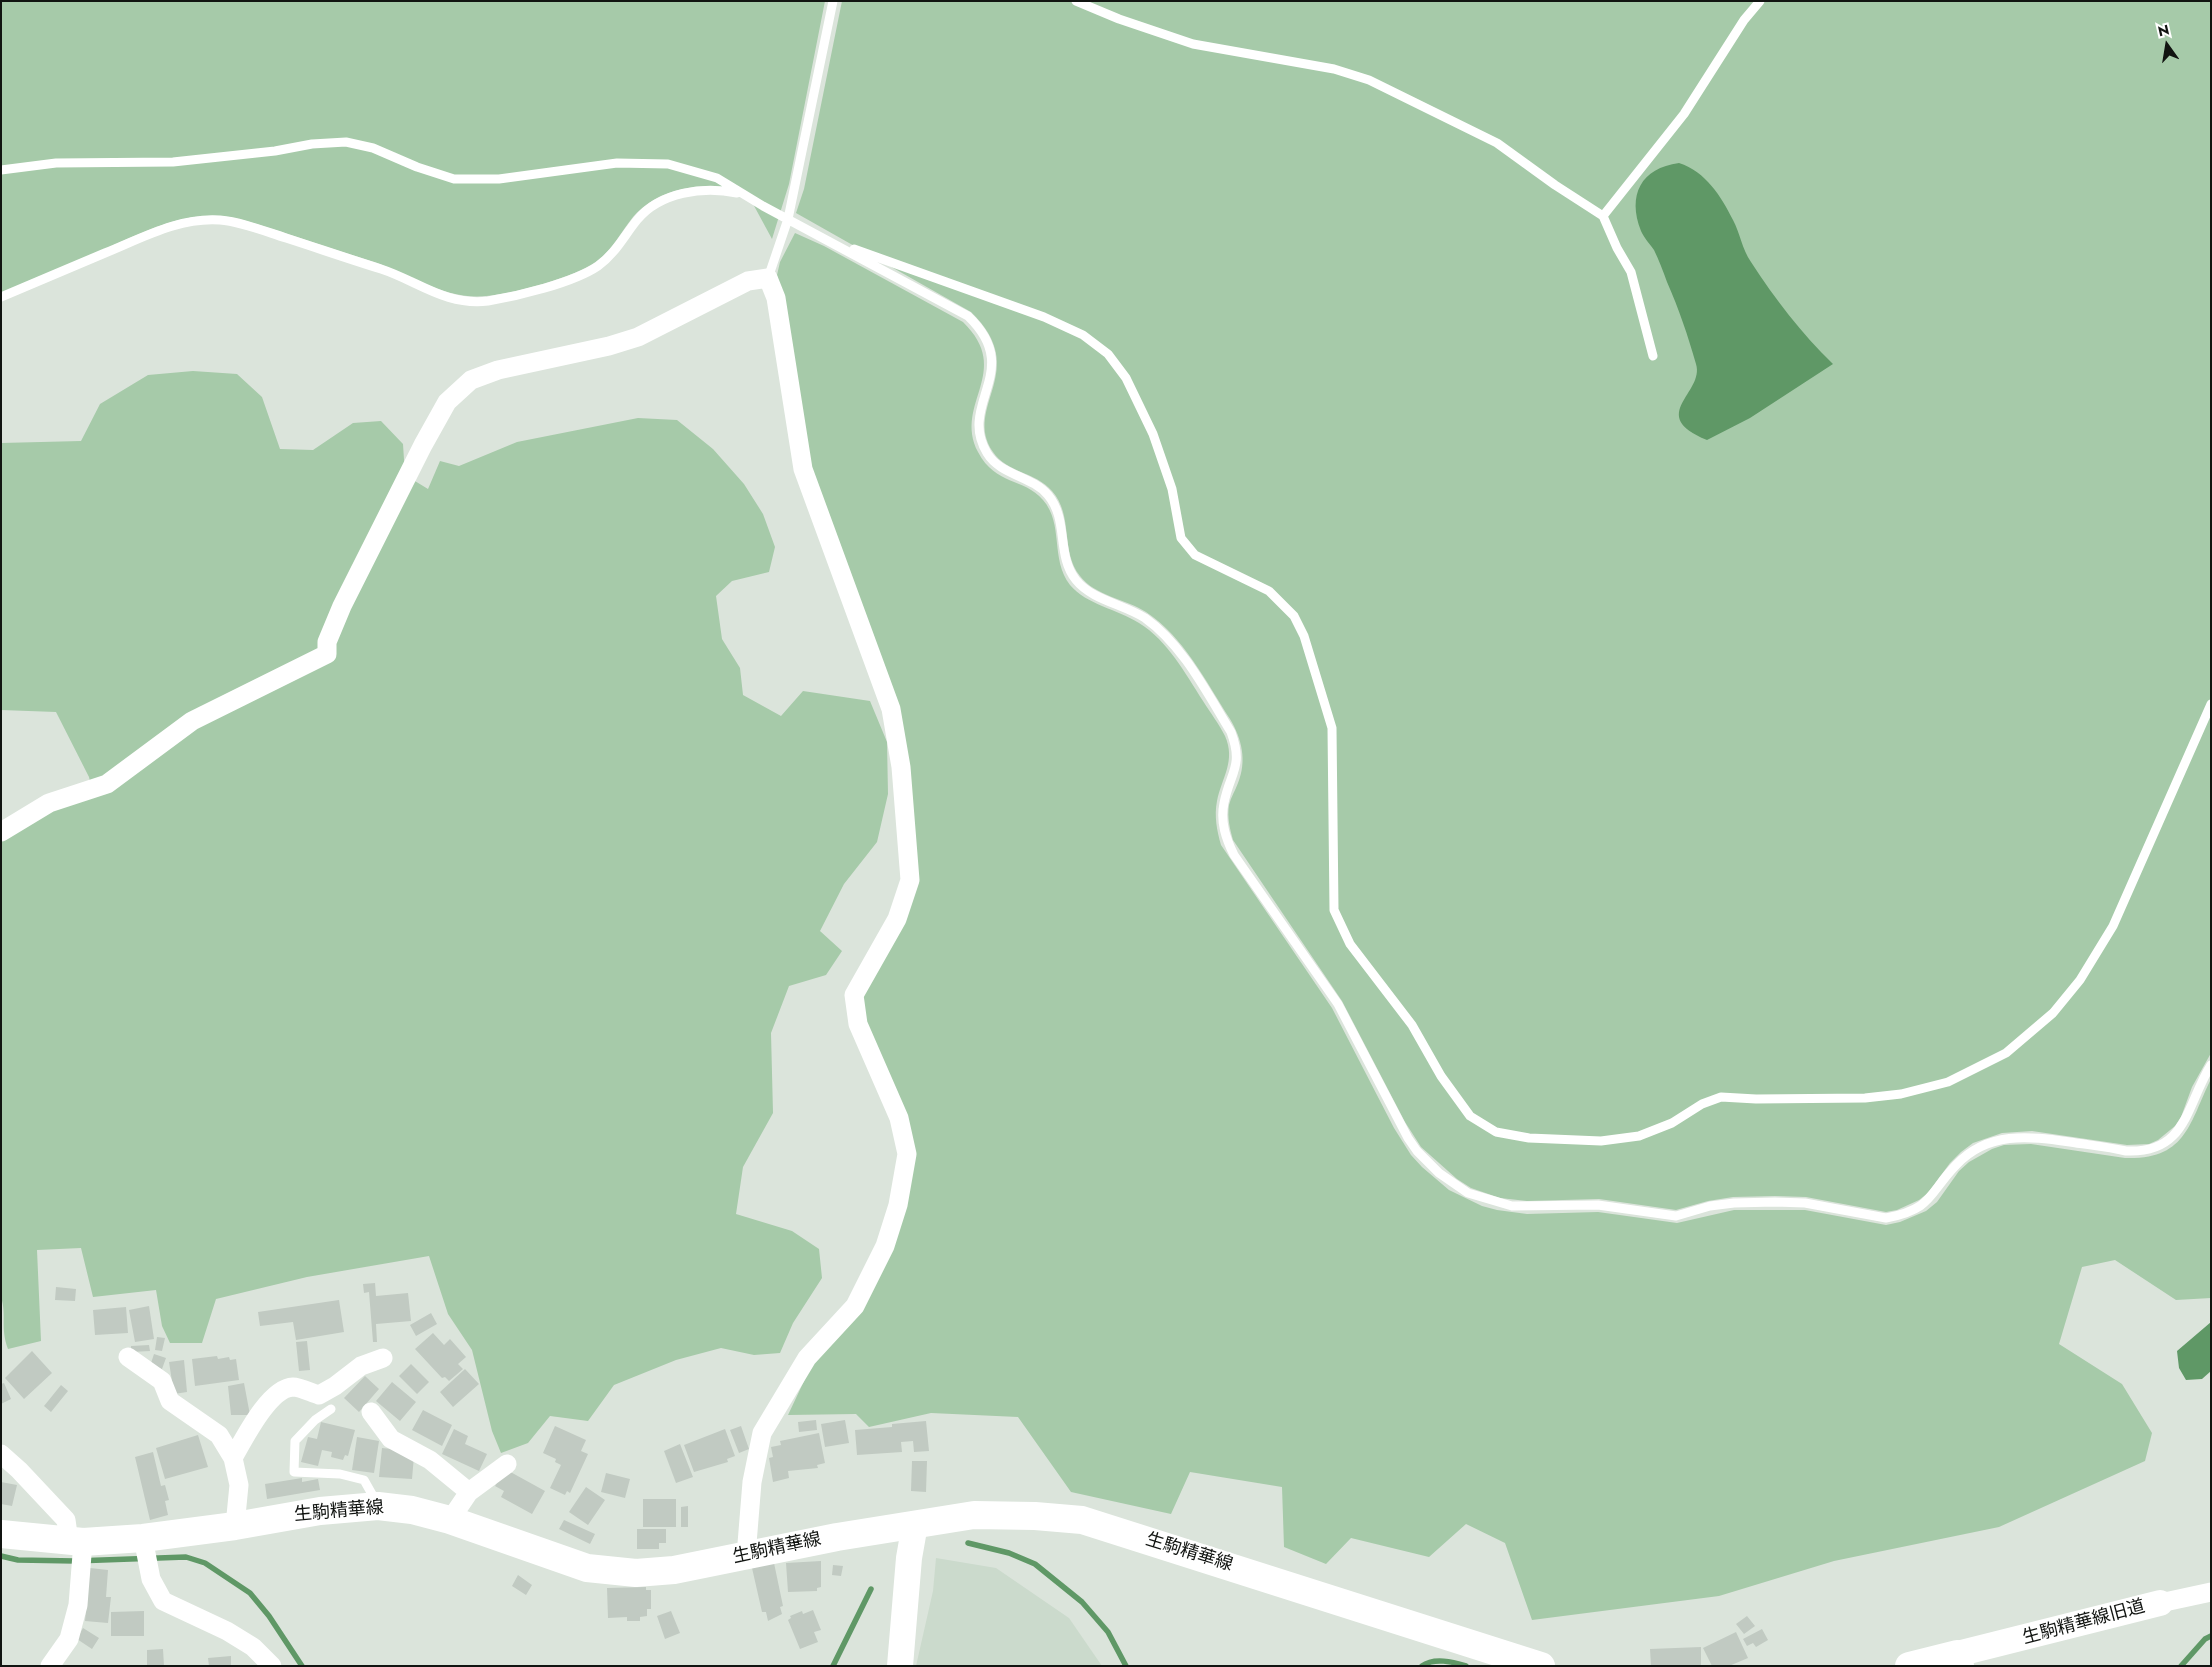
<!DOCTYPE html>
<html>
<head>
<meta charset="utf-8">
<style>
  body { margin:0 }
  #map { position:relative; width:2212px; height:1667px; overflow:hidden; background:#dbe4db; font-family:Jost,sans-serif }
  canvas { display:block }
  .frame { position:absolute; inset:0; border:2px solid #111411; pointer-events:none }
  .north { position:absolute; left:2142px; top:20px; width:50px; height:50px; -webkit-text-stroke:4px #fff; paint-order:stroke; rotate:347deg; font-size:14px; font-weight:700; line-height:20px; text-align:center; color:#111411 }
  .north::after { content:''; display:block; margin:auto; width:18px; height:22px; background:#111411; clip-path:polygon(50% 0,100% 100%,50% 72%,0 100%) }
</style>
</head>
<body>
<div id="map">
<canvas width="2212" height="1667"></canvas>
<div class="frame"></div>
<div class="north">N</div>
</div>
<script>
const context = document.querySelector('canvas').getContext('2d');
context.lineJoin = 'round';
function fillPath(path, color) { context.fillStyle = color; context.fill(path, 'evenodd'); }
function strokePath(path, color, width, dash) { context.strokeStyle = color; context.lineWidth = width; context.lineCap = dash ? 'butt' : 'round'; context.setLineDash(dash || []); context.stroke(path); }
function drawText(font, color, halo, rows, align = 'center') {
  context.font = font + ' Jost,"Noto Sans JP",sans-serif'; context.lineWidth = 4; context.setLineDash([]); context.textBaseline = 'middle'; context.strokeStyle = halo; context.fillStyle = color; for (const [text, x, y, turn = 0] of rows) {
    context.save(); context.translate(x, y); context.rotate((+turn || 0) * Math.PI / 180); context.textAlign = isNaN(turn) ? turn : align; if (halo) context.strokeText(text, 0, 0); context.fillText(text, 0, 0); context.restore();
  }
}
const built = new Path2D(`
  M 936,1558 L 996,1568 L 1069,1618 L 1102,1666 L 916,1666 L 933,1591 Z`);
const green = new Path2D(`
  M 1,1 L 825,1 L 789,184 L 772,239 L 746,191 C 708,181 661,185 633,217 C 621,232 613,249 597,261 C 576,277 513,294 486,296 C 444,300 412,275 374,262 C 345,253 315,243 285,233 C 264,227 241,217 218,216 C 177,214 140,234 103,250 C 69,264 35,278 1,293 Z
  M 842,1 L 2211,1 L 2211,1053 L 2192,1087 L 2181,1117 L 2175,1126 L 2158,1140 L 2149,1144 L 2127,1145 L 2032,1131 L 2002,1133 L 1973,1143 L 1961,1152 L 1950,1163 L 1928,1193 L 1919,1200 L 1897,1210 L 1886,1212 L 1806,1197 L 1775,1196 L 1733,1197 L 1708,1201 L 1676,1210 L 1599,1199 L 1527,1201 L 1500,1198 L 1471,1188 L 1457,1179 L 1421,1147 L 1405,1122 L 1342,1001 L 1233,840 C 1230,829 1227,818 1229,805 C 1231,797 1235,791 1238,783 C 1247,761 1242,739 1230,719 C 1206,682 1184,637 1146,612 C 1126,599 1095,596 1080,576 C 1060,551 1074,516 1052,491 C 1036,472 1007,473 993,452 C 962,406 1032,371 971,312 L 796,213 L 804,189 Z
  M 795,233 L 824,246 L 963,322 C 1014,372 953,403 978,452 C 996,486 1023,477 1043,500 C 1064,524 1050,559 1070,585 C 1087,605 1117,609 1139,623 C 1168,641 1185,673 1203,701 C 1210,712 1219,724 1225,736 C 1236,761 1222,777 1217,801 C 1214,816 1217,831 1221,845 L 1332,1008 L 1394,1128 L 1411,1155 L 1422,1167 L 1449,1190 L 1482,1206 L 1497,1210 L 1527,1214 L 1598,1212 L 1677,1223 L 1734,1210 L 1805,1210 L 1886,1225 L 1900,1222 L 1926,1211 L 1937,1202 L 1959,1171 L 1969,1162 L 1992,1149 L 2004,1145 L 2031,1144 L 2125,1158 C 2187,1160 2189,1123 2211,1079 L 2211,1298 L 2176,1300 L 2115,1260 L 2082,1267 L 2059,1344 L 2122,1384 L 2152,1433 L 2145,1461 L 1999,1527 L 1834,1561 L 1719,1596 L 1532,1620 L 1505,1543 L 1466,1524 L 1429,1557 L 1351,1538 L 1326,1564 L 1284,1547 L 1282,1487 L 1190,1472 L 1171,1514 L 1071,1492 L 1018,1417 L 931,1413 L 869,1427 L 856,1414 L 788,1415 L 813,1362 L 860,1310 L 915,1154 L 865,1022 L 861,997 L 904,922 L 908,766 L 810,467 L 777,275 L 780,262 Z
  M 193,371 L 237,374 L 262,397 L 280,449 L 313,450 L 353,423 L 381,421 L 403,444 L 405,475 L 428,489 L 440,461 L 459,466 L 517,442 L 638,418 L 677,420 L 713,449 L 744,484 L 763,514 L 775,547 L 769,572 L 732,581 L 716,596 L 722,639 L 740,668 L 743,695 L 781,716 L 803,691 L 870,701 L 887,742 L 888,794 L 877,842 L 844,884 L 820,931 L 842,951 L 826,975 L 789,986 L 771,1033 L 773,1113 L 743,1167 L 736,1214 L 792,1231 L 819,1249 L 822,1278 L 793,1323 L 780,1353 L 754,1355 L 721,1348 L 676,1360 L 614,1385 L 588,1421 L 550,1416 L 528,1443 L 501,1453 L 492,1431 L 472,1350 L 448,1314 L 429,1256 L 307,1277 L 216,1299 L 202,1343 L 170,1343 L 162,1326 L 156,1290 L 93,1297 L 81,1248 L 37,1250 L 41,1341 L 8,1349 C 0,1327 7,1316 1,1297 L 1,834 L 91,786 L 89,777 L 56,712 L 1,710 L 1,443 L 81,441 L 100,404 L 148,375 Z`);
const water = new Path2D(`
  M 1679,163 C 1706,172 1721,196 1733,220 C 1740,233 1742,249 1751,262 C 1775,299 1801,333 1833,364 L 1750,418 L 1707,440 C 1646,415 1705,393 1696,364 C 1688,336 1679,309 1667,282 C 1663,271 1659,260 1654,250 C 1650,244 1644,238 1641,231 C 1627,195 1641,168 1679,163 Z
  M 2211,1322 L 2211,1371 L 2202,1379 L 2186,1380 L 2179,1368 L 2177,1351 Z`);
const stream = new Path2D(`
  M 968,1543 L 1009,1553 L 1035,1564 L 1082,1602 L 1108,1632 L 1126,1666
  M 1,1556 L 18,1560 L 75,1561 L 186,1557 L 205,1563 L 250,1593 L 269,1616 L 302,1666
  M 833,1666 L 871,1589
  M 1422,1666 C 1434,1657 1453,1662 1466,1666
  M 2181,1666 L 2205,1639 L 2211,1636`);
const building = new Path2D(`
  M 375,1283 L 376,1296 L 408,1293 L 411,1321 L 376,1324 L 377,1342 L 373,1342 L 369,1292 L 364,1293 L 363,1284 Z
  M 56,1287 L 76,1289 L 75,1301 L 55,1300 Z
  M 339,1300 L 344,1332 L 296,1340 L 293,1322 L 260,1326 L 258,1312 Z
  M 149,1306 L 154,1339 L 135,1342 L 129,1310 Z
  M 126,1307 L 128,1333 L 95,1335 L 93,1310 Z
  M 431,1313 L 437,1324 L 416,1336 L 410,1325 Z
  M 433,1333 L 444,1345 L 450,1339 L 466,1357 L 458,1364 L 463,1369 L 449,1381 L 445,1377 L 442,1378 L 415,1349 Z
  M 157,1337 L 165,1338 L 162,1351 L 155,1350 Z
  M 307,1341 L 310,1370 L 299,1371 L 296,1342 Z
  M 149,1345 L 150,1351 L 131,1352 L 131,1346 Z
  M 32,1351 L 52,1373 L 24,1399 L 5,1378 Z
  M 154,1354 L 166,1358 L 162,1369 L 150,1366 Z
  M 217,1356 L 218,1359 L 229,1357 L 230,1360 L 236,1359 L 239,1380 L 195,1386 L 192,1359 Z
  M 184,1360 L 187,1392 L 174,1394 L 169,1362 Z
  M 411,1364 L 429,1382 L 417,1394 L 399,1376 Z
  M 465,1369 L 479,1384 L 453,1407 L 440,1392 Z
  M 365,1376 L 379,1389 L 359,1412 L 344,1398 Z
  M 392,1382 L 416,1402 L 400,1421 L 376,1401 Z
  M 4,1383 L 11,1399 L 1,1404 L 1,1384 Z
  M 244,1383 L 250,1415 L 231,1415 L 228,1386 Z
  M 61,1385 L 68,1391 L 51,1412 L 44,1406 Z
  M 423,1410 L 452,1425 L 442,1446 L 412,1430 Z
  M 816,1420 L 817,1430 L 799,1432 L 798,1422 Z
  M 845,1420 L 849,1443 L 825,1447 L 821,1424 Z
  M 926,1421 L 929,1451 L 914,1452 L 913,1441 L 901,1442 L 902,1452 L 857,1455 L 855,1430 L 892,1427 L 892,1424 Z
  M 321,1422 L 355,1430 L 348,1456 L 345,1455 L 343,1460 L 331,1457 L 332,1452 L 322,1450 L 318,1466 L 301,1462 L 308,1437 L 317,1439 Z
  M 555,1426 L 586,1440 L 581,1451 L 588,1454 L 570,1493 L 567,1491 L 565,1495 L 550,1488 L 561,1465 L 555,1462 L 556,1459 L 543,1453 Z
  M 741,1426 L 749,1449 L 739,1453 L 730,1430 Z
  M 454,1429 L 468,1436 L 465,1444 L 487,1454 L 479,1471 L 442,1454 Z
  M 725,1429 L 735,1456 L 727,1459 L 728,1462 L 694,1472 L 684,1445 Z
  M 819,1433 L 825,1463 L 817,1465 L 818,1468 L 788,1471 L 789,1478 L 773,1482 L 769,1458 L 773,1457 L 771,1447 L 781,1445 L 780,1441 Z
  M 198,1435 L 208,1467 L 165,1479 L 156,1448 Z
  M 357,1437 L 379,1441 L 374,1473 L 352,1470 Z
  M 680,1444 L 693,1477 L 676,1483 L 664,1451 Z
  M 382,1448 L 401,1450 L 414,1456 L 412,1479 L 379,1477 Z
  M 153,1452 L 161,1486 L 165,1485 L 169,1500 L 165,1501 L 168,1515 L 150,1520 L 135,1457 Z
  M 912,1461 L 927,1461 L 926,1492 L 911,1491 Z
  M 505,1469 L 545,1491 L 532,1514 L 501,1497 L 504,1491 L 495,1486 Z
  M 606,1473 L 630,1479 L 625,1498 L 601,1492 Z
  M 302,1478 L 302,1482 L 318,1479 L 320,1490 L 267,1499 L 265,1484 Z
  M 1,1482 L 17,1485 L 12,1506 L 1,1504 Z
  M 586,1487 L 605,1500 L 588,1525 L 569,1512 Z
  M 643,1499 L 676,1499 L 676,1527 L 643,1527 Z
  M 688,1506 L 688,1527 L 681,1527 L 681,1507 Z
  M 564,1520 L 595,1534 L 590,1544 L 559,1529 Z
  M 637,1529 L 666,1529 L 666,1543 L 659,1543 L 659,1549 L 637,1549 Z
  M 821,1561 L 821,1587 L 817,1588 L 817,1591 L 788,1592 L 786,1563 Z
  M 774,1563 L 783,1606 L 780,1607 L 782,1614 L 768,1621 L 766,1612 L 762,1612 L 752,1568 Z
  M 833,1565 L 843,1566 L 841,1576 L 832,1575 Z
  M 90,1568 L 108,1570 L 106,1597 L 111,1597 L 108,1623 L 85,1621 Z
  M 518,1575 L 532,1585 L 526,1595 L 512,1586 Z
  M 646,1587 L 646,1590 L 651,1590 L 651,1609 L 647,1609 L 647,1616 L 640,1617 L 640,1621 L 627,1621 L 627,1617 L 608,1618 L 607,1588 Z
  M 813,1610 L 821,1630 L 814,1632 L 818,1642 L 800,1649 L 788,1620 L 791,1618 L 790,1616 L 802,1611 L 803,1614 Z
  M 144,1611 L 144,1636 L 111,1636 L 111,1612 Z
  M 671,1611 L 680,1633 L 665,1639 L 657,1616 Z
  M 1747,1616 L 1755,1626 L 1744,1634 L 1736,1624 Z
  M 83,1628 L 99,1638 L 92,1649 L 77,1639 Z
  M 1762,1629 L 1768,1640 L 1756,1647 L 1753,1643 L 1747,1646 L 1743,1639 Z
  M 1736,1632 L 1748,1658 L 1729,1666 L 1712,1666 L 1703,1648 Z
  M 1701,1647 L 1701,1666 L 1651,1666 L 1650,1649 Z
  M 163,1649 L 164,1666 L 147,1666 L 147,1650 Z
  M 231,1656 L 231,1666 L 209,1666 L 208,1658 Z`);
const lane = new Path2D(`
  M 1076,1 L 1119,19 L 1193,44 L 1334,69 L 1369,80 L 1497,143 L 1555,185 L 1603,216 L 1617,248 L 1631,272 L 1653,356
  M 1,170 L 56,163 L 173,162 L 275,151 L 312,144 L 346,142 L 373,148 L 417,167 L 454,179 L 499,179 L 617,163 L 668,164 L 717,178 L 763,206 L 968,316 C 1025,371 957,403 987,453 C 1001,476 1031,475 1048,495 C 1069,520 1056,555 1076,580 C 1092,600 1123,604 1145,618 C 1183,645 1207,693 1231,732 C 1244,767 1230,772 1224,803 C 1220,822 1226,839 1234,855 L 1338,1004 L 1408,1138 L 1417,1151 L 1439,1173 L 1468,1193 L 1512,1206 L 1598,1205 L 1676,1216 L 1710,1206 L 1734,1203 L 1775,1202 L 1805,1203 L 1886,1218 C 1933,1209 1928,1194 1956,1165 C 1988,1131 2028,1136 2070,1142 C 2089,1145 2108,1147 2126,1151 C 2187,1154 2186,1105 2211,1065
  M 1603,216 L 1684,114 L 1744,20 L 1760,1
  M 854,249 L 1044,317 L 1083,335 L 1108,354 L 1126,378 L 1153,434 L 1172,489 L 1181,538 L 1195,555 L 1269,591 L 1294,616 L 1304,636 L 1332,728 L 1334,910 L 1350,944 L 1412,1025 L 1441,1076 L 1470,1116 L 1496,1132 L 1529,1138 L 1601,1141 L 1639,1136 L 1672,1123 L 1702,1104 L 1721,1097 L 1756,1099 L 1865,1098 L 1901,1094 L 1948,1082 L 2006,1053 L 2053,1013 L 2080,980 L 2113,926 L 2211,704
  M 768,278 L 788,219 L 833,1
  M 1,297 C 36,282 70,268 105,253 C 142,238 179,217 220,220 C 242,222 264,231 286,238 C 317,248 349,259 381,269 C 418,281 445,306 488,301 C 518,296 573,283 598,266 C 615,254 624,236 637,220 C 660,192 703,186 737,193
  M 331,1409 L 315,1420 L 295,1441 L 294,1472 L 340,1474 L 364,1480 L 377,1503`);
const street = new Path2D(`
  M 1,832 L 49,803 L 107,784 L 192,721 L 327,654 L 327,642 L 342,606 L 423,445 L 447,402 L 471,380 L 498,370 L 609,346 L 638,337 L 748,281 L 768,278 L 776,298 L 803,469 L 891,709 L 901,767 L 910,880 L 897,919 L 854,995 L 858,1024 L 899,1118 L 907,1154 L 898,1205 L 885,1246 L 855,1306 L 807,1358 L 762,1433 L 752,1482 L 746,1556
  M 128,1357 L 162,1381 L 170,1401 L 219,1435 L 233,1458
  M 371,1412 L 391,1439 L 430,1460 L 469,1492
  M 1,1454 L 19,1470 L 66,1520 L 69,1541
  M 450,1520 L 469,1492 L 507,1464
  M 235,1526 L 239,1485 L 233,1458 C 244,1439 269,1388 293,1387 C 300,1387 312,1393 319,1395 L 335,1386 L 361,1366 L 383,1358
  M 143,1538 L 151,1579 L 163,1601 L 227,1631 L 253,1647 L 272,1666
  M 2160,1603 L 2211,1592
  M 50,1666 L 69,1639 L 78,1605 L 83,1542`);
const secondary = new Path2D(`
  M 1957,1654 L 2160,1603
  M 900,1666 L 909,1558 L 915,1524`);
const primary = new Path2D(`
  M 1,1534 L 83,1542 L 143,1538 L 235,1526 L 320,1511 L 378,1506 L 412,1510 L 450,1520 L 587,1568 L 636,1573 L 674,1570 L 837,1537 L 974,1515 L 1035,1516 L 1082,1520 L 1541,1666
  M 1909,1666 L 1957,1654 L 1960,1666`);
const streetNames = [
  ["生駒精華線",339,1512,-5],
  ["生駒精華線",777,1549,-12],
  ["生駒精華線",1189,1553,17],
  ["生駒精華線旧道",2084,1623,-15]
];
fillPath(built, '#cbdacc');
fillPath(green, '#a6caa9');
fillPath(water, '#5f9866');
strokePath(stream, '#5f9866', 5.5);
fillPath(building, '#c1cac2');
strokePath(lane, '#fff', 9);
strokePath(street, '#fff', 19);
strokePath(secondary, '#fff', 26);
strokePath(primary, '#fff', 28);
drawText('18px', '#111411', '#fff', streetNames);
</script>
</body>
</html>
